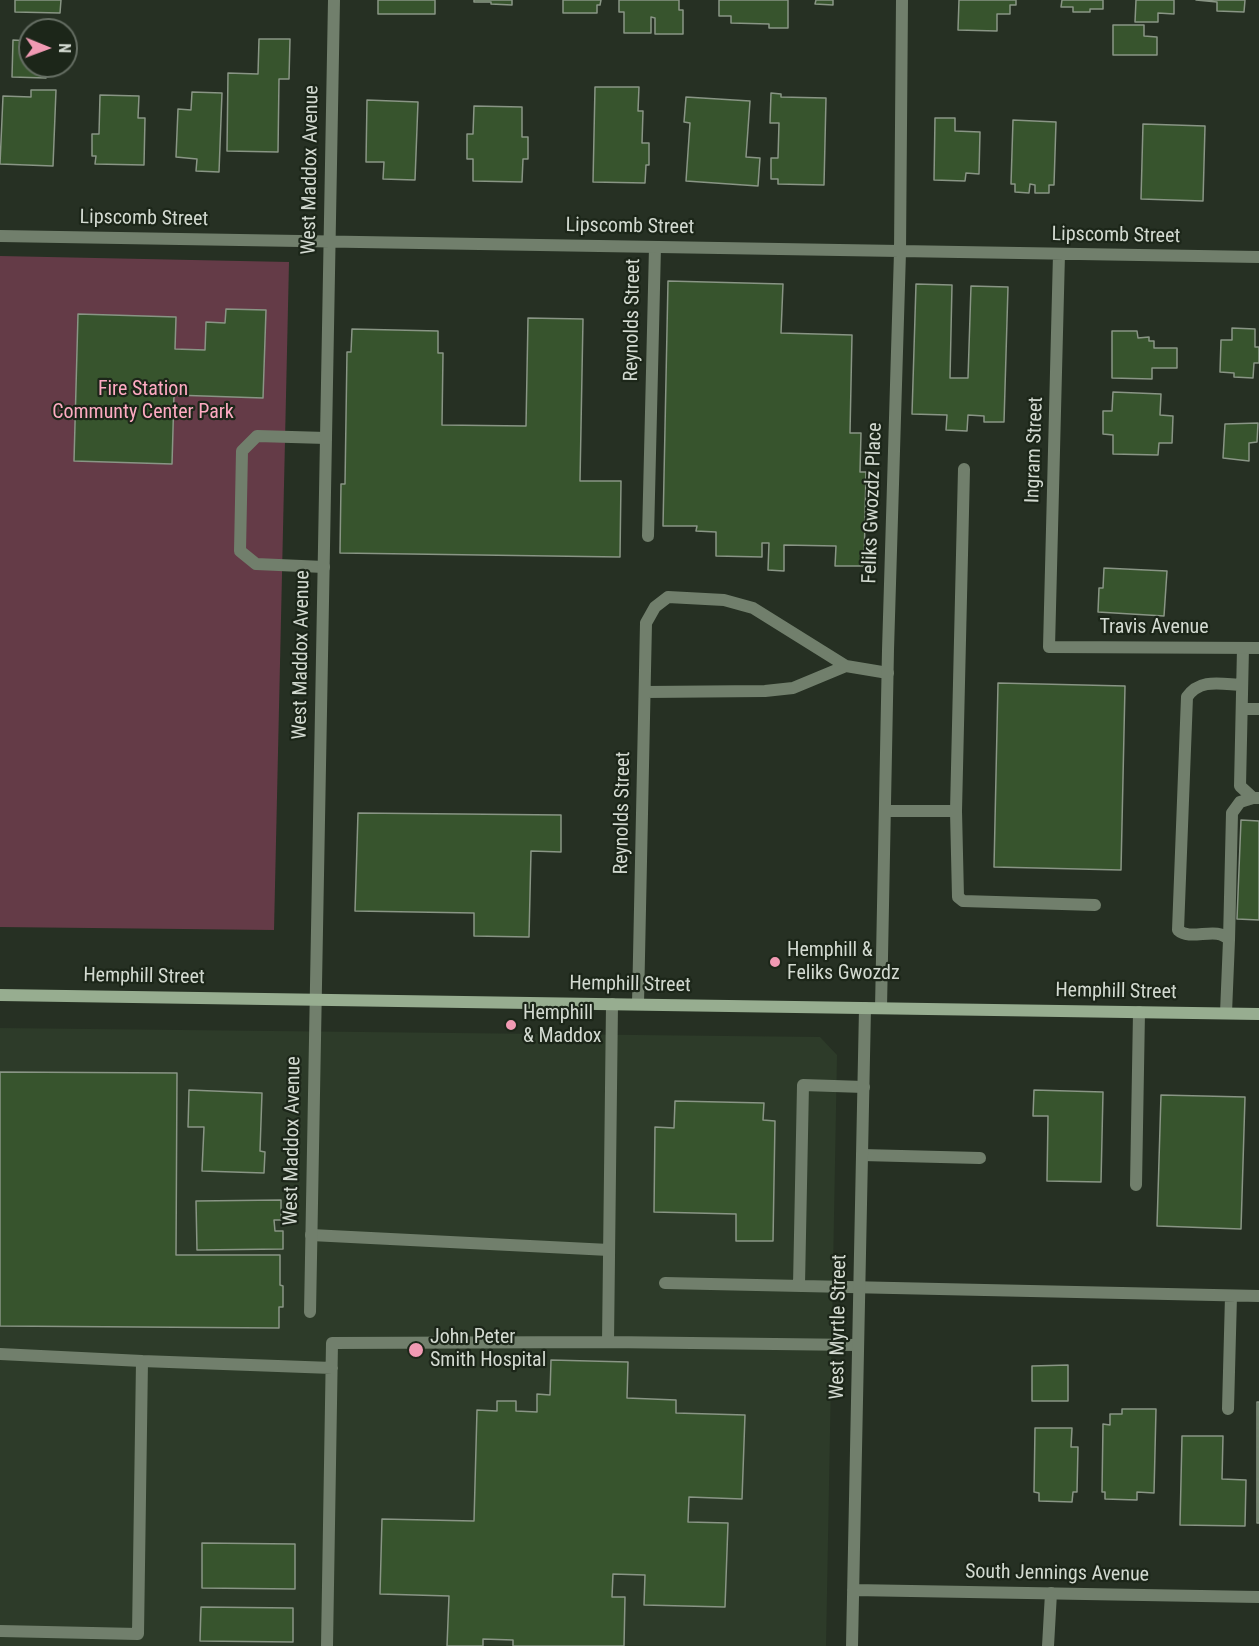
<!DOCTYPE html>
<html>
<head>
<meta charset="utf-8">
<style>
  body { margin:0 }
  #map { position:relative; width:1259px; height:1646px; overflow:hidden; background:#263023; font-family:"Roboto Condensed",sans-serif }
  canvas { display:block }
  .north { position:absolute; left:18px; top:18px; width:60px; height:60px; box-sizing:border-box; background:#1c2619; border:2px solid #656e63; border-radius:50%; rotate:91deg; font-size:16px; font-weight:700; line-height:24px; text-align:center; color:#d3dad1 }
  .north::after { content:''; display:block; margin:auto; width:21px; height:27px; background:#f19ab3; clip-path:polygon(50% 0,100% 100%,50% 72%,0 100%) }
</style>
</head>
<body>
<div id="map">
<canvas width="1259" height="1646"></canvas>
<div class="north">N</div>
</div>
<script>
const context = document.querySelector('canvas').getContext('2d');
context.lineJoin = 'round';
function fillPath(path, color) { context.fillStyle = color; context.fill(path, 'evenodd'); }
function strokePath(path, color, width, dash) { context.strokeStyle = color; context.lineWidth = width; context.lineCap = dash ? 'butt' : 'round'; context.setLineDash(dash || []); context.stroke(path); }
function drawText(font, color, halo, rows, align = 'center') {
  context.font = font + ' "Roboto Condensed",sans-serif'; context.lineWidth = 4.5; context.setLineDash([]); context.textBaseline = 'middle'; context.strokeStyle = halo; context.fillStyle = color; for (const [text, x, y, turn = 0] of rows) {
    context.save(); context.translate(x, y); context.rotate((+turn || 0) * Math.PI / 180); context.textAlign = isNaN(turn) ? turn : align; if (halo) context.strokeText(text, 0, 0); context.fillText(text, 0, 0); context.restore();
  }
}
const built = new Path2D(`
  M 0,1028 L 820,1037 L 837,1055 L 826,1646 L 0,1646 Z`);
const green = new Path2D(`
  M 0,256 L 289,262 L 274,930 L 0,927 Z`);
const building = new Path2D(`
  M 15,0 L 61,0 L 60,13 L 15,12 Z
  M 378,0 L 435,0 L 435,14 L 378,14 Z
  M 474,0 L 512,0 L 512,5 L 491,4 L 491,2 L 474,2 Z
  M 563,0 L 601,0 L 600,5 L 597,5 L 597,13 L 563,13 Z
  M 619,0 L 679,0 L 679,10 L 683,10 L 683,34 L 655,34 L 655,18 L 651,17 L 651,33 L 624,33 L 624,12 L 619,12 Z
  M 719,0 L 788,0 L 788,28 L 769,28 L 769,24 L 731,23 L 731,16 L 719,16 Z
  M 816,0 L 833,0 L 833,5 L 815,4 Z
  M 959,0 L 1016,0 L 1016,5 L 1010,5 L 1010,14 L 997,14 L 997,31 L 958,30 Z
  M 1062,0 L 1103,0 L 1103,9 L 1090,9 L 1090,12 L 1073,12 L 1073,7 L 1061,7 Z
  M 1136,0 L 1174,0 L 1174,14 L 1158,13 L 1158,22 L 1135,22 Z
  M 1196,0 L 1245,0 L 1244,12 L 1217,11 L 1217,2 Z
  M 1113,25 L 1144,25 L 1144,36 L 1157,37 L 1157,55 L 1113,55 Z
  M 259,39 L 290,39 L 289,79 L 279,79 L 278,152 L 227,151 L 228,73 L 258,74 Z
  M 13,40 L 30,41 L 30,66 L 46,66 L 46,78 L 12,77 Z
  M 595,87 L 639,87 L 638,111 L 643,111 L 642,143 L 649,143 L 649,165 L 646,165 L 645,183 L 593,182 Z
  M 31,90 L 56,90 L 53,166 L 0,164 L 3,96 L 31,97 Z
  M 192,92 L 222,93 L 219,172 L 196,171 L 197,159 L 176,157 L 178,109 L 191,110 Z
  M 771,93 L 781,94 L 781,97 L 826,98 L 824,185 L 778,184 L 778,179 L 771,179 L 771,158 L 778,158 L 779,123 L 770,123 Z
  M 100,95 L 139,96 L 138,118 L 145,118 L 144,165 L 95,164 L 96,156 L 92,156 L 92,134 L 99,134 Z
  M 686,97 L 750,101 L 746,157 L 760,158 L 758,186 L 686,181 L 690,123 L 684,122 Z
  M 367,100 L 418,102 L 415,180 L 383,179 L 384,162 L 366,162 Z
  M 474,106 L 522,107 L 522,137 L 528,137 L 528,159 L 523,159 L 522,182 L 473,181 L 473,159 L 467,159 L 467,134 L 473,134 Z
  M 935,118 L 955,118 L 955,131 L 980,132 L 979,174 L 966,173 L 965,181 L 934,180 Z
  M 1013,120 L 1056,122 L 1054,185 L 1049,185 L 1049,193 L 1035,193 L 1035,185 L 1030,184 L 1029,193 L 1015,192 L 1015,184 L 1011,184 Z
  M 1143,124 L 1205,126 L 1203,201 L 1141,199 Z
  M 668,281 L 783,284 L 781,333 L 852,335 L 850,433 L 861,433 L 860,472 L 866,472 L 864,566 L 835,566 L 836,546 L 784,545 L 784,571 L 768,570 L 769,543 L 762,543 L 762,557 L 716,556 L 716,532 L 696,531 L 697,526 L 663,526 Z
  M 916,284 L 952,285 L 950,378 L 968,378 L 971,286 L 1008,287 L 1004,422 L 984,422 L 984,416 L 968,415 L 967,431 L 946,430 L 947,415 L 912,414 Z
  M 226,309 L 266,310 L 263,398 L 174,395 L 172,464 L 74,461 L 78,314 L 176,317 L 175,349 L 205,350 L 206,322 L 225,323 Z
  M 528,318 L 583,319 L 580,481 L 621,481 L 620,557 L 340,553 L 341,484 L 345,484 L 347,352 L 351,352 L 352,329 L 438,331 L 438,353 L 443,353 L 442,425 L 526,426 Z
  M 1232,328 L 1255,329 L 1255,347 L 1259,347 L 1259,363 L 1254,363 L 1253,378 L 1234,377 L 1234,373 L 1220,372 L 1221,340 L 1232,340 Z
  M 1112,331 L 1137,331 L 1138,338 L 1149,337 L 1149,341 L 1154,341 L 1154,348 L 1177,348 L 1177,368 L 1152,368 L 1152,379 L 1112,378 Z
  M 1113,392 L 1161,394 L 1160,415 L 1173,416 L 1172,443 L 1159,443 L 1158,455 L 1113,454 L 1113,435 L 1103,434 L 1103,411 L 1112,411 Z
  M 1258,423 L 1257,442 L 1249,443 L 1249,461 L 1223,458 L 1225,424 Z
  M 1104,568 L 1167,571 L 1164,616 L 1098,612 L 1099,588 L 1103,588 Z
  M 998,683 L 1125,686 L 1121,870 L 994,867 Z
  M 358,813 L 561,815 L 561,852 L 531,851 L 529,937 L 474,936 L 474,913 L 355,911 Z
  M 1241,820 L 1259,821 L 1259,920 L 1237,919 Z
  M 0,1072 L 177,1073 L 176,1255 L 280,1255 L 280,1285 L 283,1286 L 283,1307 L 279,1307 L 279,1328 L 0,1326 Z
  M 189,1090 L 262,1093 L 260,1151 L 265,1152 L 264,1173 L 202,1171 L 204,1127 L 188,1127 Z
  M 1034,1090 L 1103,1092 L 1101,1182 L 1047,1181 L 1048,1116 L 1033,1116 Z
  M 1161,1095 L 1245,1097 L 1241,1229 L 1157,1226 Z
  M 675,1101 L 764,1103 L 763,1120 L 775,1121 L 773,1241 L 736,1241 L 736,1214 L 654,1212 L 655,1127 L 674,1128 Z
  M 281,1200 L 281,1220 L 274,1220 L 275,1231 L 283,1231 L 283,1249 L 197,1250 L 196,1201 Z
  M 551,1360 L 628,1362 L 627,1398 L 676,1400 L 676,1413 L 745,1415 L 742,1499 L 689,1497 L 688,1522 L 728,1523 L 725,1607 L 644,1605 L 645,1575 L 613,1574 L 612,1597 L 625,1597 L 624,1646 L 513,1646 L 513,1640 L 483,1639 L 483,1646 L 447,1646 L 449,1596 L 380,1594 L 382,1519 L 474,1521 L 477,1410 L 497,1411 L 497,1401 L 516,1401 L 516,1411 L 537,1412 L 537,1394 L 550,1395 Z
  M 1068,1365 L 1068,1401 L 1032,1401 L 1032,1366 Z
  M 1257,1402 L 1259,1402 L 1259,1523 L 1257,1523 Z
  M 1122,1409 L 1156,1409 L 1154,1493 L 1137,1492 L 1137,1500 L 1105,1499 L 1105,1492 L 1102,1492 L 1103,1424 L 1110,1425 L 1110,1414 L 1122,1414 Z
  M 1035,1428 L 1072,1428 L 1071,1447 L 1078,1447 L 1077,1492 L 1073,1492 L 1072,1502 L 1039,1501 L 1039,1493 L 1034,1492 Z
  M 1182,1436 L 1223,1436 L 1222,1479 L 1246,1480 L 1245,1526 L 1180,1525 Z
  M 202,1543 L 295,1544 L 295,1589 L 202,1588 Z
  M 201,1607 L 293,1608 L 293,1642 L 200,1641 Z`);
const service = new Path2D(`
  M 648,536 L 655,247
  M 324,567 L 256,564 L 240,551 L 242,451 L 257,436 L 326,438
  M 1243,648 L 1240,786 L 1253,798 L 1259,798
  M 645,692 L 765,691 L 793,688 L 846,666
  M 1242,709 L 1259,709
  M 886,811 L 956,811 L 964,469
  M 956,811 L 958,897 L 963,901 L 1095,905
  M 1229,940 L 1232,813 L 1240,802 L 1253,798
  M 638,1004 L 646,623 L 655,607 L 668,597 L 724,600 L 753,608 L 846,666 L 888,673
  M 1226,1013 L 1229,940 C 1217,925 1191,942 1178,930 L 1187,697 C 1200,678 1221,684 1242,685
  M 862,1155 L 980,1158
  M 1136,1185 L 1139,1012
  M 311,1235 L 609,1250
  M 665,1283 L 1259,1296
  M 799,1285 L 803,1085 L 864,1087
  M 608,1342 L 858,1345
  M 0,1354 L 142,1361 L 138,1634 L 0,1631
  M 142,1361 L 332,1368
  M 1228,1409 L 1231,1296
  M 327,1646 L 332,1343 L 608,1342 L 612,1004
  M 1048,1646 L 1051,1593`);
const minor = new Path2D(`
  M 0,236 L 1259,257
  M 1059,254 L 1049,647 L 1259,648
  M 881,1008 L 888,650 L 900,252 L 902,0
  M 310,1312 L 334,0
  M 853,1590 L 1259,1597
  M 852,1646 L 865,1008`);
const secondary = new Path2D(`
  M 0,995 L 1259,1014`);
const markers = [
  [775,962,6,"#f19ab3"],
  [511,1025,6,"#f19ab3"],
  [416,1350,8,"#f19ab3"]
];
const streetNames = [
  ["West Maddox Avenue",311,170,-89],
  ["Lipscomb Street",144,219,1],
  ["Lipscomb Street",630,227,1],
  ["Lipscomb Street",1116,236,1],
  ["Reynolds Street",633,320,-89],
  ["Ingram Street",1035,450,-88],
  ["Feliks Gwozdz Place",873,503,-88],
  ["Travis Avenue",1154,628],
  ["West Maddox Avenue",302,655,-89],
  ["Reynolds Street",623,813,-89],
  ["Hemphill Street",144,977,1],
  ["Hemphill Street",630,985,1],
  ["Hemphill Street",1116,992,1],
  ["West Maddox Avenue",293,1141,-89],
  ["West Myrtle Street",839,1327,-89],
  ["South Jennings Avenue",1057,1574,1]
];
const parkNames = [
  ["Fire Station",143,390],
  ["Communty Center Park",143,413]
];
const poiNames = [
  ["Hemphill &",787,951],
  ["Feliks Gwozdz",787,974],
  ["Hemphill",523,1014],
  ["& Maddox",523,1037],
  ["John Peter",430,1338],
  ["Smith Hospital",430,1361]
];
fillPath(built, '#2d3b29');
fillPath(green, '#643b47');
fillPath(building, '#37542d');
strokePath(building, '#899585', 1.5);
strokePath(service, '#717f6c', 12);
strokePath(minor, '#717f6c', 12);
strokePath(secondary, '#97ad90', 12);
for (const [x, y, r, color] of markers) { const dot = new Path2D(); dot.arc(x, y, r, 0, 2 * Math.PI); context.fillStyle = color; context.fill(dot); strokePath(dot, '#1c2619', 2); }
drawText('20px', '#d3dad1', '#1c2619', streetNames);
drawText('20px', '#feabc2', '#1c2619', parkNames);
drawText('20px', '#d3dad1', '#1c2619', poiNames, 'left');
</script>
</body>
</html>
